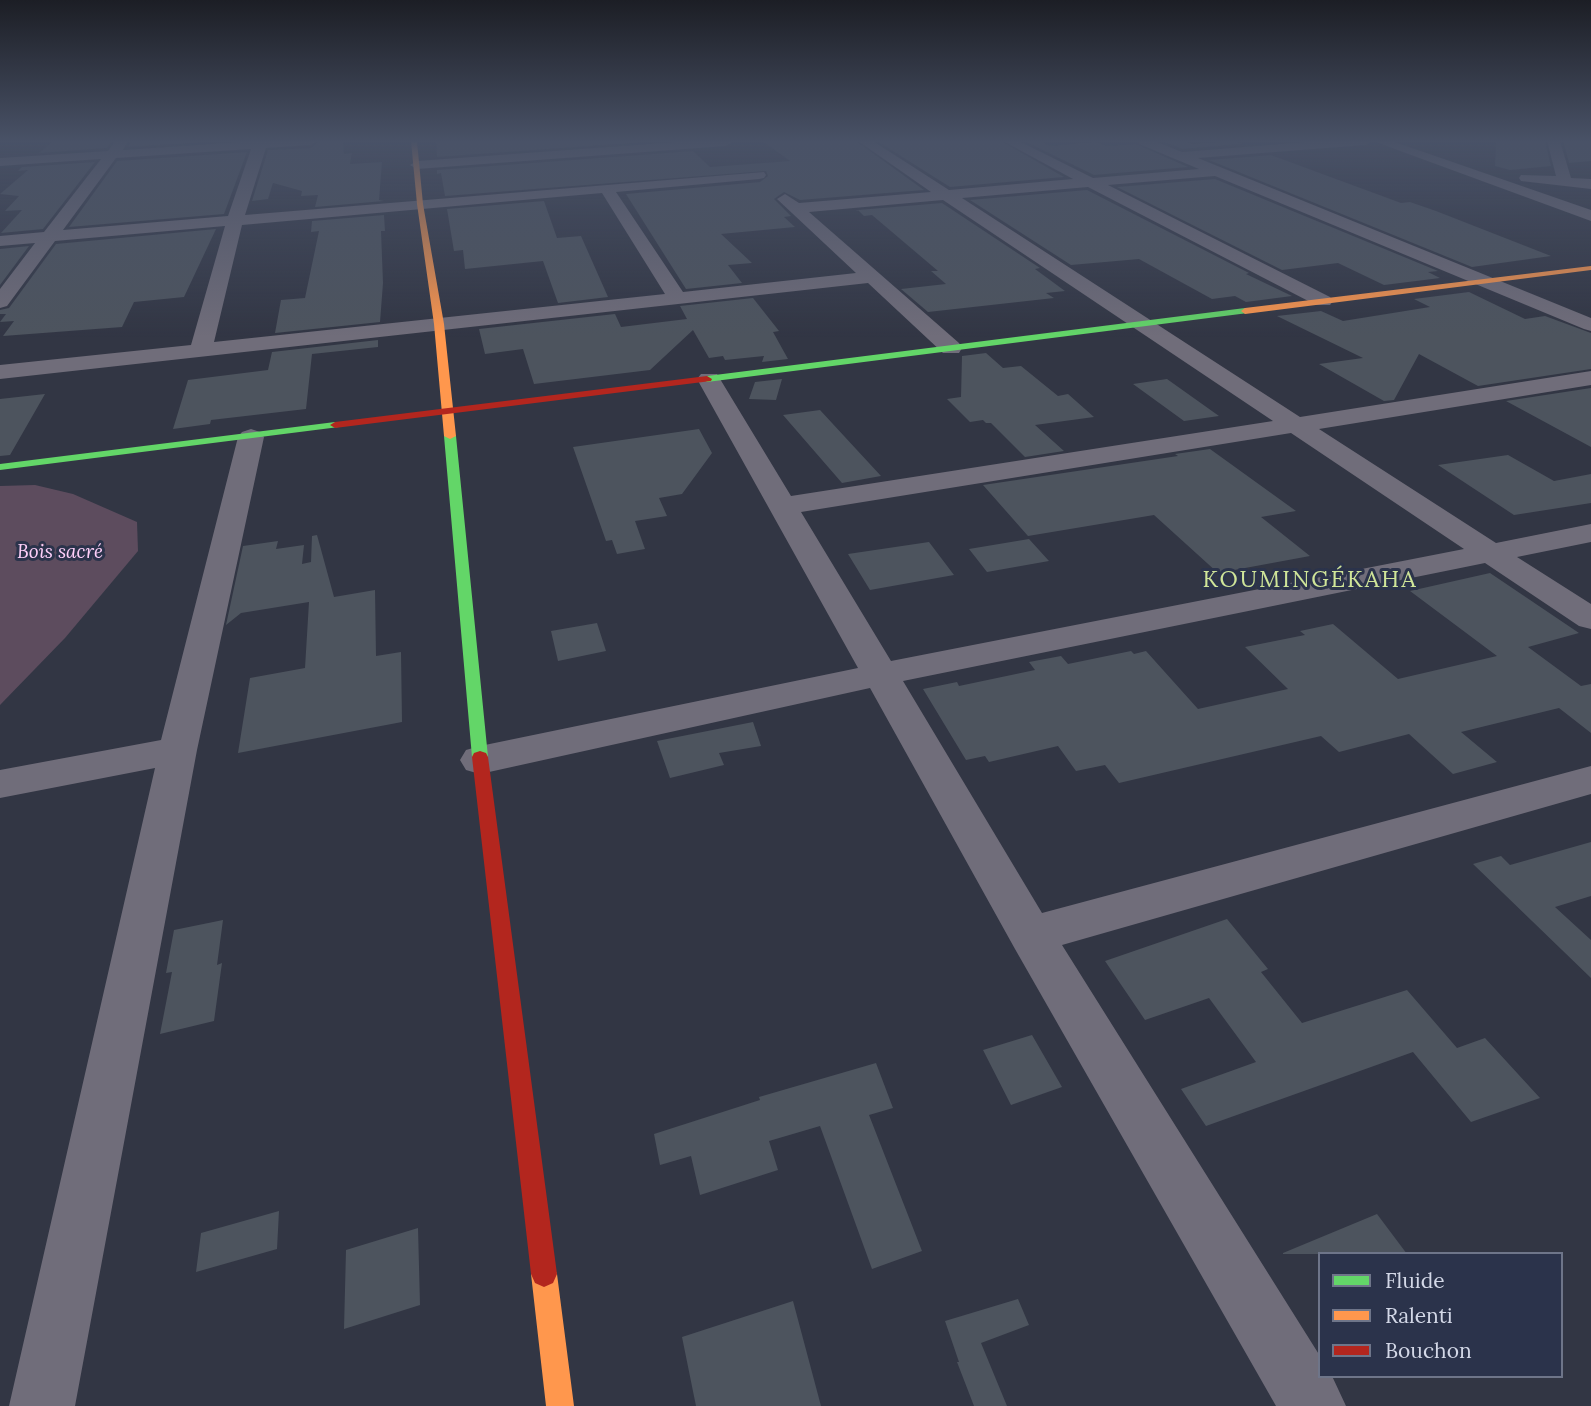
<!DOCTYPE html>
<html>
<head>
<meta charset="utf-8">
<style>
  body { margin:0 }
  #map { position:relative; width:1591px; height:1406px; overflow:hidden; background:#323644; font-family:Lora,serif }
  canvas { display:block }
  .legend { position:absolute; left:1318px; top:1252px; width:245px; height:126px; box-sizing:border-box; background:#2b334b; border:2px solid #6e7589; margin:0; padding:9px 12px; list-style:none; font-size:21px; color:#d3d8e7 }
  .legend li { display:flex; align-items:center; gap:14px; height:35px }
  .legend b { width:35px; border:2px solid #6e7589 }
</style>
</head>
<body>
<div id="map">
<canvas width="1591" height="1406"></canvas>
<ul class="legend">
<li><b style="height:9px;background:#63d668"></b>Fluide</li>
<li><b style="height:9px;background:#ff974d"></b>Ralenti</li>
<li><b style="height:9px;background:#b3261e"></b>Bouchon</li>
</ul>
</div>
<script>
const context = document.querySelector('canvas').getContext('2d');
context.lineJoin = 'round';
function fillPath(path, color) { context.fillStyle = color; context.fill(path, 'evenodd'); }
function drawText(font, color, halo, rows, align = 'center') {
  context.font = font + ' Lora,serif'; context.lineWidth = 6; context.setLineDash([]); context.textBaseline = 'middle'; context.strokeStyle = halo; context.fillStyle = color; for (const [text, x, y, turn = 0] of rows) {
    context.save(); context.translate(x, y); context.rotate((+turn || 0) * Math.PI / 180); context.textAlign = isNaN(turn) ? turn : align; if (halo) context.strokeText(text, 0, 0); context.fillText(text, 0, 0); context.restore();
  }
}
const green = new Path2D(`
  M 35,485 L 73,494 L 137,522 L 138,551 L 65,638 L 0,705 L 0,486 Z`);
const building = new Path2D(`
  M 53,141 L 112,141 L 107,148 L 39,153 Z
  M 131,141 L 222,141 L 128,147 Z
  M 319,141 L 343,142 L 344,154 L 352,153 L 350,164 L 382,162 L 379,200 L 384,201 L 315,207 L 318,195 L 301,196 L 302,191 L 273,183 L 268,199 L 252,201 L 268,150 L 311,148 Z
  M 436,141 L 660,141 L 437,157 Z
  M 762,141 L 856,141 L 924,190 L 800,200 L 784,192 L 774,199 L 791,216 L 784,217 L 795,227 L 721,234 L 752,263 L 728,265 L 742,283 L 686,289 L 626,194 L 760,182 L 768,176 L 766,171 L 445,196 L 441,173 L 437,174 L 437,170 L 693,151 L 710,167 L 790,161 Z
  M 877,141 L 1001,141 L 1064,177 L 950,187 Z
  M 1024,141 L 1040,141 L 1050,146 L 1095,142 L 1108,146 L 1136,144 L 1188,167 L 1094,175 Z
  M 1184,141 L 1193,144 L 1234,141 L 1243,144 L 1182,149 L 1164,142 Z
  M 1496,141 L 1545,141 L 1551,166 L 1510,170 L 1495,166 Z
  M 1563,141 L 1591,141 L 1591,161 L 1569,163 Z
  M 247,152 L 224,214 L 69,227 L 117,161 Z
  M 1271,155 L 1401,203 L 1410,202 L 1436,211 L 1551,256 L 1472,267 L 1209,160 Z
  M 95,162 L 43,229 L 1,233 L 22,210 L 5,211 L 19,196 L 0,194 L 28,170 L 18,171 L 22,167 Z
  M 1215,179 L 1438,271 L 1428,272 L 1440,278 L 1384,285 L 1338,263 L 1282,270 L 1117,187 Z
  M 1087,190 L 1249,273 L 1246,274 L 1292,296 L 1246,302 L 1235,296 L 1212,299 L 1139,259 L 1071,265 L 970,200 Z
  M 544,201 L 557,238 L 581,236 L 608,297 L 558,303 L 543,261 L 465,269 L 463,250 L 454,251 L 447,209 Z
  M 942,203 L 1040,268 L 1035,269 L 1065,291 L 1046,293 L 1054,298 L 928,312 L 901,289 L 946,284 L 931,271 L 938,271 L 872,215 L 864,216 L 858,210 L 834,212 Z
  M 384,215 L 385,231 L 381,231 L 383,283 L 380,322 L 275,333 L 281,300 L 305,298 L 319,231 L 311,232 L 312,221 Z
  M 216,229 L 184,297 L 134,302 L 122,327 L 3,336 L 14,321 L 0,322 L 6,314 L 0,314 L 0,310 L 9,308 L 56,244 Z
  M 29,246 L 0,285 L 0,249 Z
  M 1469,292 L 1525,319 L 1545,316 L 1591,333 L 1591,369 L 1478,386 L 1419,354 L 1394,400 L 1384,401 L 1319,364 L 1363,358 L 1277,316 L 1321,311 L 1343,321 L 1430,307 L 1414,299 Z
  M 753,298 L 779,331 L 773,332 L 788,359 L 762,362 L 764,356 L 725,360 L 723,356 L 709,358 L 693,330 L 650,370 L 534,384 L 523,349 L 485,354 L 479,329 L 615,314 L 621,327 L 687,319 L 680,306 Z
  M 378,340 L 378,347 L 312,354 L 306,409 L 211,420 L 210,424 L 173,429 L 188,380 L 268,370 L 272,352 Z
  M 986,353 L 1003,368 L 1021,366 L 1058,396 L 1068,394 L 1094,417 L 1035,425 L 1064,451 L 1025,457 L 991,423 L 986,423 L 983,420 L 970,422 L 947,399 L 961,397 L 962,356 Z
  M 782,379 L 776,400 L 749,399 L 755,382 Z
  M 1167,379 L 1219,416 L 1184,421 L 1133,384 Z
  M 1591,388 L 1591,447 L 1506,401 Z
  M 45,394 L 10,455 L 0,456 L 0,399 Z
  M 820,410 L 881,476 L 842,483 L 783,415 Z
  M 699,429 L 712,453 L 682,494 L 659,498 L 667,516 L 635,521 L 645,549 L 617,554 L 612,540 L 606,541 L 573,447 Z
  M 1210,449 L 1296,511 L 1261,517 L 1310,556 L 1218,573 L 1154,515 L 1028,536 L 983,485 L 1178,456 L 1175,454 Z
  M 1508,455 L 1554,481 L 1591,474 L 1591,503 L 1514,515 L 1438,465 Z
  M 317,535 L 334,597 L 375,590 L 376,656 L 401,652 L 402,722 L 238,753 L 250,678 L 305,668 L 309,602 L 241,613 L 226,625 L 243,546 L 278,541 L 276,549 L 304,545 L 302,564 L 311,562 L 312,536 Z
  M 1029,539 L 1049,561 L 987,572 L 969,549 Z
  M 929,542 L 954,575 L 870,590 L 848,554 Z
  M 1490,573 L 1579,633 L 1528,647 L 1581,686 L 1591,684 L 1591,733 L 1559,708 L 1461,732 L 1497,762 L 1453,774 L 1409,734 L 1339,752 L 1321,736 L 1119,783 L 1105,765 L 1076,771 L 1058,746 L 989,762 L 985,756 L 966,760 L 923,689 L 957,682 L 959,686 L 1035,670 L 1029,662 L 1061,656 L 1068,664 L 1131,651 L 1134,654 L 1146,651 L 1198,709 L 1288,689 L 1245,647 L 1305,635 L 1300,631 L 1333,624 L 1398,679 L 1497,656 L 1410,591 Z
  M 597,623 L 606,651 L 558,661 L 551,631 Z
  M 753,722 L 761,746 L 719,753 L 724,765 L 670,778 L 657,741 Z
  M 1591,842 L 1591,896 L 1555,907 L 1591,940 L 1591,978 L 1473,864 L 1501,856 L 1510,865 Z
  M 1227,919 L 1268,969 L 1261,972 L 1302,1023 L 1407,990 L 1457,1048 L 1485,1038 L 1540,1098 L 1471,1122 L 1413,1052 L 1206,1126 L 1181,1089 L 1256,1062 L 1209,998 L 1145,1020 L 1105,961 Z
  M 223,920 L 217,965 L 222,963 L 214,1021 L 160,1034 L 172,972 L 166,973 L 174,930 Z
  M 1032,1035 L 1062,1087 L 1011,1105 L 983,1050 Z
  M 876,1063 L 893,1108 L 869,1115 L 922,1251 L 872,1269 L 820,1126 L 769,1141 L 778,1170 L 700,1195 L 691,1156 L 660,1165 L 654,1134 L 760,1100 L 759,1097 Z
  M 279,1211 L 277,1249 L 196,1272 L 201,1233 Z
  M 1377,1214 L 1407,1254 L 1283,1254 L 1283,1253 Z
  M 418,1228 L 420,1305 L 344,1329 L 346,1250 Z
  M 1018,1299 L 1029,1325 L 981,1343 L 1007,1406 L 974,1406 L 957,1362 L 959,1362 L 945,1321 Z
  M 793,1301 L 821,1406 L 696,1406 L 682,1337 Z`);
const street = new Path2D(`
  M 115,141 L 128,141 L 123,150 L 255,141 L 317,141 L 311,145 L 266,148 L 245,215 L 764,172 L 766,175 L 764,178 L 759,179 L 616,192 L 683,292 L 856,273 L 777,199 L 785,194 L 799,203 L 931,192 L 858,141 L 873,141 L 949,190 L 1073,179 L 1003,141 L 1019,141 L 1093,178 L 1199,169 L 1139,144 L 1138,141 L 1155,141 L 1182,152 L 1318,141 L 1372,141 L 1366,145 L 1198,158 L 1591,318 L 1591,331 L 1584,329 L 1215,176 L 1108,185 L 1330,297 L 1333,301 L 1330,305 L 1316,305 L 1088,187 L 962,198 L 1300,417 L 1591,371 L 1591,385 L 1319,429 L 1496,543 L 1591,524 L 1591,542 L 1517,557 L 1591,604 L 1591,629 L 1579,626 L 1485,563 L 903,681 L 1042,913 L 1591,766 L 1591,794 L 1062,945 L 1320,1356 L 1320,1376 L 1332,1376 L 1346,1406 L 1276,1406 L 1015,949 L 870,688 L 480,774 L 466,770 L 460,760 L 466,750 L 480,746 L 858,668 L 697,379 L 701,374 L 717,374 L 791,496 L 1273,421 L 943,200 L 809,212 L 959,343 L 962,348 L 959,353 L 943,353 L 868,283 L 0,379 L 0,365 L 191,345 L 225,226 L 55,241 L 7,306 L 0,308 L 0,289 L 35,243 L 0,246 L 0,236 L 44,232 L 101,159 L 0,166 L 0,158 L 108,151 ZM 251,149 L 228,216 L 63,230 L 116,158 ZM 602,193 L 665,294 L 214,342 L 242,225 ZM 1291,433 L 1464,549 L 891,661 L 801,512 Z
  M 690,141 L 733,142 L 726,146 L 417,169 L 410,165 L 417,161 Z
  M 1373,141 L 1392,141 L 1591,210 L 1591,221 Z
  M 1547,141 L 1560,141 L 1571,178 L 1591,179 L 1591,189 L 1521,181 L 1519,178 L 1521,175 L 1556,176 Z
  M 251,429 L 260,432 L 264,437 L 197,750 L 75,1406 L 9,1406 L 155,768 L 0,798 L 0,770 L 161,740 L 238,437 L 242,432 Z`);
const fast = new Path2D(`
  M 1245,308 L 1248,309 L 1248,313 L 707,382 L 702,379 L 707,376 Z
  M 335,422 L 340,425 L 339,427 L 0,470 L 0,464 Z
  M 450,433 L 456,436 L 488,757 L 486,761 L 474,761 L 472,757 L 444,436 Z`);
const slow = new Path2D(`
  M 411,141 L 417,141 L 423,204 L 444,324 L 456,436 L 450,439 L 444,436 L 434,324 L 417,204 Z
  M 1591,266 L 1591,270 L 1245,314 L 1241,311 L 1245,308 Z
  M 544,1261 L 553,1265 L 557,1274 L 574,1406 L 546,1406 L 531,1274 L 535,1265 Z`);
const jam = new Path2D(`
  M 707,376 L 712,379 L 711,381 L 335,428 L 330,425 L 335,422 Z
  M 480,751 L 486,753 L 488,757 L 557,1274 L 553,1283 L 544,1287 L 535,1283 L 531,1274 L 472,757 L 474,753 Z`);
const parkNames = [
  ["Bois sacré",60,553]
];
const quarterNames = [
  ["KOUMINGÉKAHA",1310,580]
];
fillPath(green, '#5d4c5e');
fillPath(building, '#4d545e');
fillPath(street, '#706d7a');
fillPath(fast, '#63d668');
fillPath(slow, '#ff974d');
fillPath(jam, '#b3261e');
const sky = context.createLinearGradient(0, 0, 0, 337);
sky.addColorStop(0, '#1c1e25');
sky.addColorStop(0.42, '#495267');
sky.addColorStop(1, '#49526700');
context.fillStyle = sky;
context.fillRect(0, 0, 1591, 337);
drawText('italic 19px', '#fecff9', '#2b334b', parkNames);
context.letterSpacing = '2px';
drawText('23px', '#d0e599', '#2b334b', quarterNames);
context.letterSpacing = '0px';
</script>
</body>
</html>
